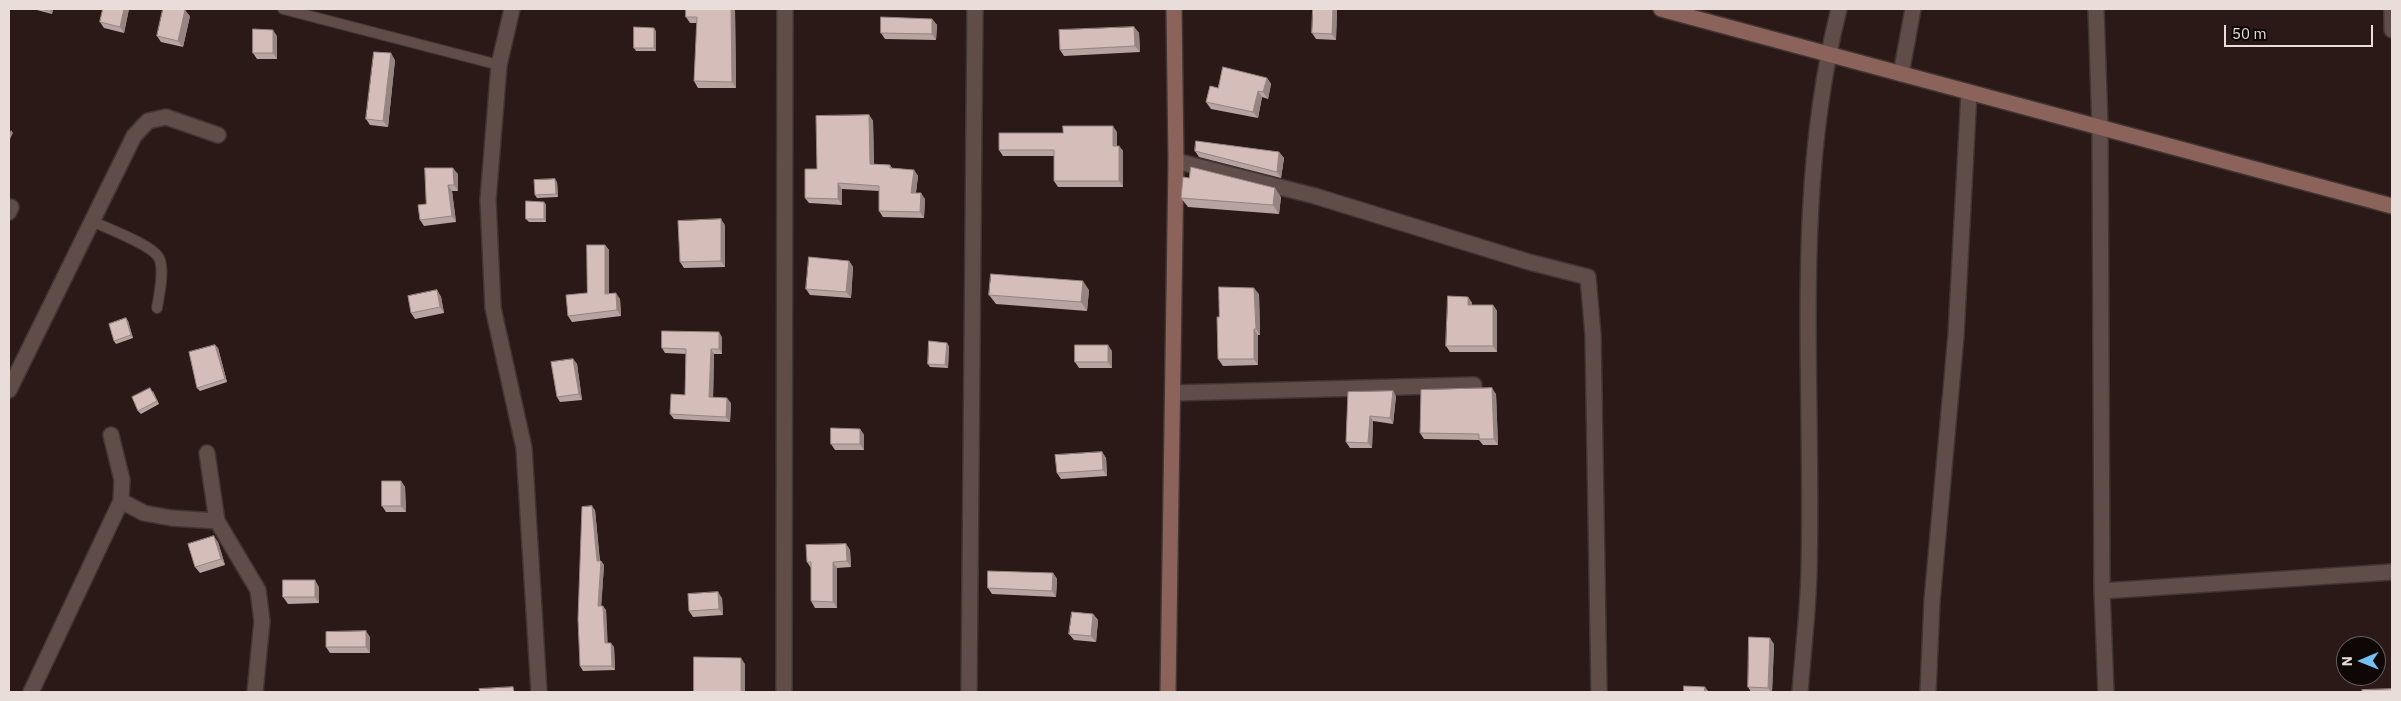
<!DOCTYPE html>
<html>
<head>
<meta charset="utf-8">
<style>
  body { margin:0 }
  #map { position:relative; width:2401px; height:701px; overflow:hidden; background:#2a1916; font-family:"IBM Plex Sans",sans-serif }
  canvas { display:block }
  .frame { position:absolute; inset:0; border:10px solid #e9ddda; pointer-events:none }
  .north { position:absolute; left:2336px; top:636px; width:50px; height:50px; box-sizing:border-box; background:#0e0706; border:1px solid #665d5b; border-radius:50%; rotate:269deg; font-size:14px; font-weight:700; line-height:20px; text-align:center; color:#e9ddda }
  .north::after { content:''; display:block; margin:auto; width:18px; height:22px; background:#74c0f6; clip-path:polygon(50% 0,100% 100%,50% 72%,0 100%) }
  .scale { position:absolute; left:2224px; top:25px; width:149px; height:22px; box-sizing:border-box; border:2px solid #e9ddda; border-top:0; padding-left:6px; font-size:15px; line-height:18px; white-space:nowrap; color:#e9ddda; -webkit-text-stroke:4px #0e0706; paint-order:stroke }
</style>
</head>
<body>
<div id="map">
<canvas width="2401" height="701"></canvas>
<div class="frame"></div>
<div class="north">N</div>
<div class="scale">50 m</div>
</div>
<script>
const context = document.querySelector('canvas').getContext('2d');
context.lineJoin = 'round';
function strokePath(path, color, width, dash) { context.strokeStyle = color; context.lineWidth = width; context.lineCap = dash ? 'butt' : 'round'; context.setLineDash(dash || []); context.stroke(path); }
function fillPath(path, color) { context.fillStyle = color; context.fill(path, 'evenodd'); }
const lane = new Path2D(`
  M 283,9 L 499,65
  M 92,221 C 106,228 153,245 159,258 C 165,270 159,295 157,308`);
const street = new Path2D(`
  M 512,9 L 499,65 L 488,200 L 493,308 L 524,448 L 539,692
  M 2096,9 L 2100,126 L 2102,591
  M 2392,9 L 2392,30
  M 1901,74 L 1913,9
  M 1176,161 L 1315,196 L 1529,262 L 1588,277 L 1593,335 L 1599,692
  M 9,212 L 11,207
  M 9,390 L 134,136 L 148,121 L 166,117 L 218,135
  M 1173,393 L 1474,385
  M 207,453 L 217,521 L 258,590 L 262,621 L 255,692
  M 121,501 L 144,513 L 171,518 L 217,521
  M 31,692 L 121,501 L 122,480 L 111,435
  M 784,692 L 785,9
  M 969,692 L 975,9
  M 1800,692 C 1803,652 1808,612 1809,572 C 1814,384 1792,193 1839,9
  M 1928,692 L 1932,601 L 1956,335 L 1969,92
  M 2106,692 L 2102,591 L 2392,572`);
const secondary = new Path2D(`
  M 1661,9 L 2392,206
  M 1168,692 L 1176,161 L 1174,9`);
const wall = new Path2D(`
  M 33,9 L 53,9 L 52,14 Z
  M 103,9 L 129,9 L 124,33 L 104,28 L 100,22 Z
  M 735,9 L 736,88 L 698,88 L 694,81 L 697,23 L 690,23 L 686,17 Z
  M 1337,9 L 1336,40 L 1316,39 L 1312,33 Z
  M 190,16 L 183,47 L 161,42 L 157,36 Z
  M 932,19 L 937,25 L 936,40 L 885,39 L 881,33 Z
  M 1134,27 L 1139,33 L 1140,52 L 1064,56 L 1060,50 Z
  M 656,31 L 656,51 L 636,51 L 634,48 Z
  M 277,36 L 277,59 L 257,59 L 253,53 Z
  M 395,60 L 388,127 L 370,125 L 366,119 Z
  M 1267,78 L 1271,84 L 1268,99 L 1262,97 L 1258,118 L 1211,109 L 1206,102 Z
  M 869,115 L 873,121 L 874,164 L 890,165 L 892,168 L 914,170 L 918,176 L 916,193 L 925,199 L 924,218 L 883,217 L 879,211 L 879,191 L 842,189 L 842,205 L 809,203 L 805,198 L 817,169 Z
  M 1117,132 L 1117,146 L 1119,146 L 1123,151 L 1123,187 L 1058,187 L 1054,181 L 1054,156 L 1003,156 L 999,150 L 1063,133 Z
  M 1195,151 L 1279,152 L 1284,158 L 1281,178 L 1199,157 Z
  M 458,174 L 458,191 L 452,191 L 456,222 L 424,226 L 420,220 Z
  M 557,182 L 558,197 L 537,198 L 535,195 Z
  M 1281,197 L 1279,214 L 1188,207 L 1181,198 Z
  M 544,202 L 546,205 L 546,222 L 529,222 L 526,219 Z
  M 725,225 L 725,267 L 684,268 L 680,262 Z
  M 605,245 L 609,250 L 609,294 L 620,299 L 621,316 L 572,322 L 568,316 L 587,293 Z
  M 849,261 L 853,267 L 851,298 L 810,295 L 806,289 Z
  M 437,290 L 441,297 L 444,313 L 415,319 L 411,313 Z
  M 1089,290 L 1087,311 L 996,304 L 989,295 Z
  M 1259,294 L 1260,335 L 1258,335 L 1258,365 L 1223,366 L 1218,359 L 1219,317 Z
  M 1468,297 L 1472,303 L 1472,305 L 1493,305 L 1497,311 L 1497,352 L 1450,352 L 1446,346 Z
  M 126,318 L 128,321 L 133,338 L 116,344 L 114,341 Z
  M 722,337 L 722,354 L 714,354 L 713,397 L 731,403 L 730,422 L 674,419 L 670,414 L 685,395 L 686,354 L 665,353 L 662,348 Z
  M 215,345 L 218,348 L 227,382 L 200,391 L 197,388 Z
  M 949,346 L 948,368 L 930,367 L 928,364 Z
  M 1112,351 L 1112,368 L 1079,368 L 1075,362 Z
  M 573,359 L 577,364 L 582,400 L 560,402 L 557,397 Z
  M 153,391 L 159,404 L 141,414 L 138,411 Z
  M 1348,392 L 1396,396 L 1393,424 L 1373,421 L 1372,448 L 1350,448 L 1346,442 Z
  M 1496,394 L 1498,445 L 1483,445 L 1479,440 L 1424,439 L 1420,433 Z
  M 860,429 L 864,435 L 864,450 L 835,450 L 831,444 Z
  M 1102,452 L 1106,458 L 1107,476 L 1061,479 L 1057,473 Z
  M 401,481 L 405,487 L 406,512 L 386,512 L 382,506 Z
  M 595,510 L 600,561 L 601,561 L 604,565 L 601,606 L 606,610 L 607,643 L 614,647 L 615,670 L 583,671 L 580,666 Z
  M 218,542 L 225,565 L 200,573 L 195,567 Z
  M 846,544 L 850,550 L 851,567 L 837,568 L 837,608 L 815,608 L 811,601 L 811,568 L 807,562 Z
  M 1053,573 L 1057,579 L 1056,597 L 992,594 L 988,588 Z
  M 319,587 L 319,603 L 288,604 L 283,597 Z
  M 722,598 L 723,615 L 693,617 L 689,611 Z
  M 1093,614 L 1098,620 L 1096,642 L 1074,640 L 1069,634 Z
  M 370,637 L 370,653 L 330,653 L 326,647 Z
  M 1774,644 L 1772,692 L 1751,692 L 1748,687 Z`);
const shadedWall = new Path2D(`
  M 50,9 L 53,9 L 52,14 L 50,11 Z
  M 124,9 L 129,9 L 124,33 L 120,27 Z
  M 731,9 L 735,9 L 736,88 L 732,82 Z
  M 1333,9 L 1337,9 L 1336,40 L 1332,34 Z
  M 185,10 L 190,16 L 183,47 L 178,41 Z
  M 932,19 L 937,25 L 936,40 L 932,34 Z
  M 1134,27 L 1139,33 L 1140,52 L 1135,46 Z
  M 654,28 L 656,31 L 656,51 L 654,48 Z
  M 273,30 L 277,36 L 277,59 L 273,53 Z
  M 391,53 L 395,60 L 388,127 L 383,121 Z
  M 1267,78 L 1271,84 L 1268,99 L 1263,92 Z
  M 1258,91 L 1262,97 L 1258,118 L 1253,112 Z
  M 869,115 L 873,121 L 874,170 L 870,164 Z
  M 1113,126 L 1117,132 L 1117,152 L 1113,146 Z
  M 11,130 L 13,133 L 9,141 L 9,134 Z
  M 1119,146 L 1123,151 L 1123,187 L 1119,181 Z
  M 1279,152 L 1284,158 L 1281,178 L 1277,172 Z
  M 453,168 L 458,174 L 458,191 L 454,185 Z
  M 914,170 L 918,176 L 915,199 L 911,193 Z
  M 555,179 L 557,182 L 558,197 L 556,194 Z
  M 838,183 L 842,189 L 842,205 L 838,199 Z
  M 448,185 L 452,191 L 456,222 L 452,216 Z
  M 1275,188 L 1281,197 L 1279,214 L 1273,205 Z
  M 921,193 L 925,199 L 924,218 L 920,212 Z
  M 544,202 L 546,205 L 546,222 L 544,219 Z
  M 721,219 L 725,225 L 725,267 L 721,261 Z
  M 605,245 L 609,250 L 609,299 L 605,294 Z
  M 849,261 L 853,267 L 851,298 L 846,292 Z
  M 1083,281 L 1089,290 L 1087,311 L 1081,302 Z
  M 1254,288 L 1259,294 L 1260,335 L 1256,329 Z
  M 437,290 L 441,297 L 444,313 L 440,307 Z
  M 616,293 L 620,299 L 621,316 L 617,310 Z
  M 1468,297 L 1472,303 L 1472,311 L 1468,305 Z
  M 1493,305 L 1497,311 L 1497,352 L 1493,346 Z
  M 126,318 L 128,321 L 133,338 L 131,335 Z
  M 1254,329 L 1258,335 L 1258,365 L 1254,359 Z
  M 719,332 L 722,337 L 722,354 L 719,349 Z
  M 947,343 L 949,346 L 948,368 L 945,365 Z
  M 215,345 L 218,348 L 227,382 L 225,379 Z
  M 1108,345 L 1112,351 L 1112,368 L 1108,362 Z
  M 711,349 L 714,354 L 713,402 L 709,397 Z
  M 573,359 L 577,364 L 582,400 L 579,394 Z
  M 1492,388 L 1496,394 L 1498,445 L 1494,439 Z
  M 1393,391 L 1396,396 L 1393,424 L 1390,418 Z
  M 727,398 L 731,403 L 730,422 L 726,417 Z
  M 1370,416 L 1373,421 L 1372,448 L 1368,443 Z
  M 860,429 L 864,435 L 864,450 L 860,444 Z
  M 1102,452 L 1106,458 L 1107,476 L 1103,470 Z
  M 401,481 L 405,487 L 406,512 L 401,506 Z
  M 592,506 L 595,510 L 600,565 L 597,561 Z
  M 214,536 L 218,542 L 225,565 L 221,559 Z
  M 846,544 L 850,550 L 851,567 L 847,561 Z
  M 601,561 L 604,565 L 601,610 L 598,606 Z
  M 833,562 L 837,568 L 837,608 L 833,602 Z
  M 1053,573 L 1057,579 L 1056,597 L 1052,591 Z
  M 315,580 L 319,587 L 319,603 L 315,597 Z
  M 718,592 L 722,598 L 723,615 L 719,609 Z
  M 603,606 L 606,610 L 608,647 L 605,643 Z
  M 1093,614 L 1098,620 L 1096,642 L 1091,636 Z
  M 366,631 L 370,637 L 370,653 L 366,647 Z
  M 1770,638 L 1774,644 L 1772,692 L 1771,692 L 1768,688 Z
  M 611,643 L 614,647 L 615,670 L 612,666 Z
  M 741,658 L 745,664 L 745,692 L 741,692 Z
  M 1705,687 L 1709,692 L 1704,692 Z`);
const building = new Path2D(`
  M 42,9 L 50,9 L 50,11 Z
  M 103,9 L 124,9 L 120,27 L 100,22 Z
  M 163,9 L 182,9 L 185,10 L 178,41 L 157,36 Z
  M 686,9 L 731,9 L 732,82 L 694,81 L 697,17 L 686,17 Z
  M 1313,9 L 1333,9 L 1332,34 L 1312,33 Z
  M 881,17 L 932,19 L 932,34 L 881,33 Z
  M 634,27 L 654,28 L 654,48 L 634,48 Z
  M 1134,27 L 1135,46 L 1060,50 L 1059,30 Z
  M 253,29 L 273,30 L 273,53 L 253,53 Z
  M 374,52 L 391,53 L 383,121 L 366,119 Z
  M 1223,67 L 1267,78 L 1263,92 L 1258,91 L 1253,112 L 1206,102 L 1210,86 L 1218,88 Z
  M 869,115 L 870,164 L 890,165 L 890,168 L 914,170 L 911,193 L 921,193 L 920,212 L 879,211 L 879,186 L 838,183 L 838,199 L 805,198 L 805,169 L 817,169 L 816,116 Z
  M 1063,126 L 1113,126 L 1113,146 L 1119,146 L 1119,181 L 1054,181 L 1054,150 L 999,150 L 999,133 L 1063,133 Z
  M 1196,141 L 1279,152 L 1277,172 L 1195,151 Z
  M 1191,167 L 1275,188 L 1273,205 L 1181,198 L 1183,177 L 1189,178 Z
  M 425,168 L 453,168 L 454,185 L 448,185 L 452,216 L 420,220 L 418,205 L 426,204 Z
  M 555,179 L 556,194 L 535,195 L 534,180 Z
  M 526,201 L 544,202 L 544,219 L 526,219 Z
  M 721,219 L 721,261 L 680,262 L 678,221 Z
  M 587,245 L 605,245 L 605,294 L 616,293 L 617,310 L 568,316 L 566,295 L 587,293 Z
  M 809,257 L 849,261 L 846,292 L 806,289 Z
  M 991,274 L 1083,281 L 1081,302 L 989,295 Z
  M 1219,287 L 1254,288 L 1256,329 L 1254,329 L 1254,359 L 1218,359 L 1217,317 L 1219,317 Z
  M 437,290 L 440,307 L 411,313 L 408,296 Z
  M 1448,296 L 1468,297 L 1468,305 L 1493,305 L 1493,346 L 1446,346 Z
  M 126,318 L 131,335 L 114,341 L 109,324 Z
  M 662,331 L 719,332 L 719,349 L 711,349 L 709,397 L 727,398 L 726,417 L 670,414 L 671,394 L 685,395 L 686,349 L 662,348 Z
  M 929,341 L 947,343 L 945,365 L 928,364 Z
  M 215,345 L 225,379 L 197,388 L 189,352 Z
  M 1075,345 L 1108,345 L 1108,362 L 1075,362 Z
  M 573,359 L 579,394 L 557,397 L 551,362 Z
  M 150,388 L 157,401 L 138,411 L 132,397 Z
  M 1492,388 L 1494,439 L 1479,439 L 1479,434 L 1420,433 L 1421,390 Z
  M 1393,391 L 1390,418 L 1370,416 L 1368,443 L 1346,442 L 1348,392 Z
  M 831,428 L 860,429 L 860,444 L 831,444 Z
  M 1102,452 L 1103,470 L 1057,473 L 1055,455 Z
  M 382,481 L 401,481 L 401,506 L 382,506 Z
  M 592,506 L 597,561 L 601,561 L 598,606 L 603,606 L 605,643 L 611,643 L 612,666 L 580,666 L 578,619 L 582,507 Z
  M 214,536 L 221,559 L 195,567 L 188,544 Z
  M 846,544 L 847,561 L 833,562 L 833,602 L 811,601 L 811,562 L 807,562 L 806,545 Z
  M 988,571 L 1053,573 L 1052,591 L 988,588 Z
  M 283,580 L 315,580 L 315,597 L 283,597 Z
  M 718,592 L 719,609 L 689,611 L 688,594 Z
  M 1072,612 L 1093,614 L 1091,636 L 1069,634 Z
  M 366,631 L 366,647 L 326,647 L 326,632 Z
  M 1749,637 L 1770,638 L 1768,688 L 1748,687 Z
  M 694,657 L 741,658 L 741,692 L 694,692 Z
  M 1684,686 L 1705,687 L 1704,692 L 1684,692 Z
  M 513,687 L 514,692 L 480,692 L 479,689 Z
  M 2392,689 L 2392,692 L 2362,692 L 2362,690 Z`);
strokePath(lane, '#413532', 12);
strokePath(street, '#413532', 18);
strokePath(secondary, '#413532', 18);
strokePath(lane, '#604c48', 10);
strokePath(street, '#604c48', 15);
strokePath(secondary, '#8c635b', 15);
fillPath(wall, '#b7a39f');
fillPath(shadedWall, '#958482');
fillPath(building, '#d5bdb9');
strokePath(building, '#958482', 1);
</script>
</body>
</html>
